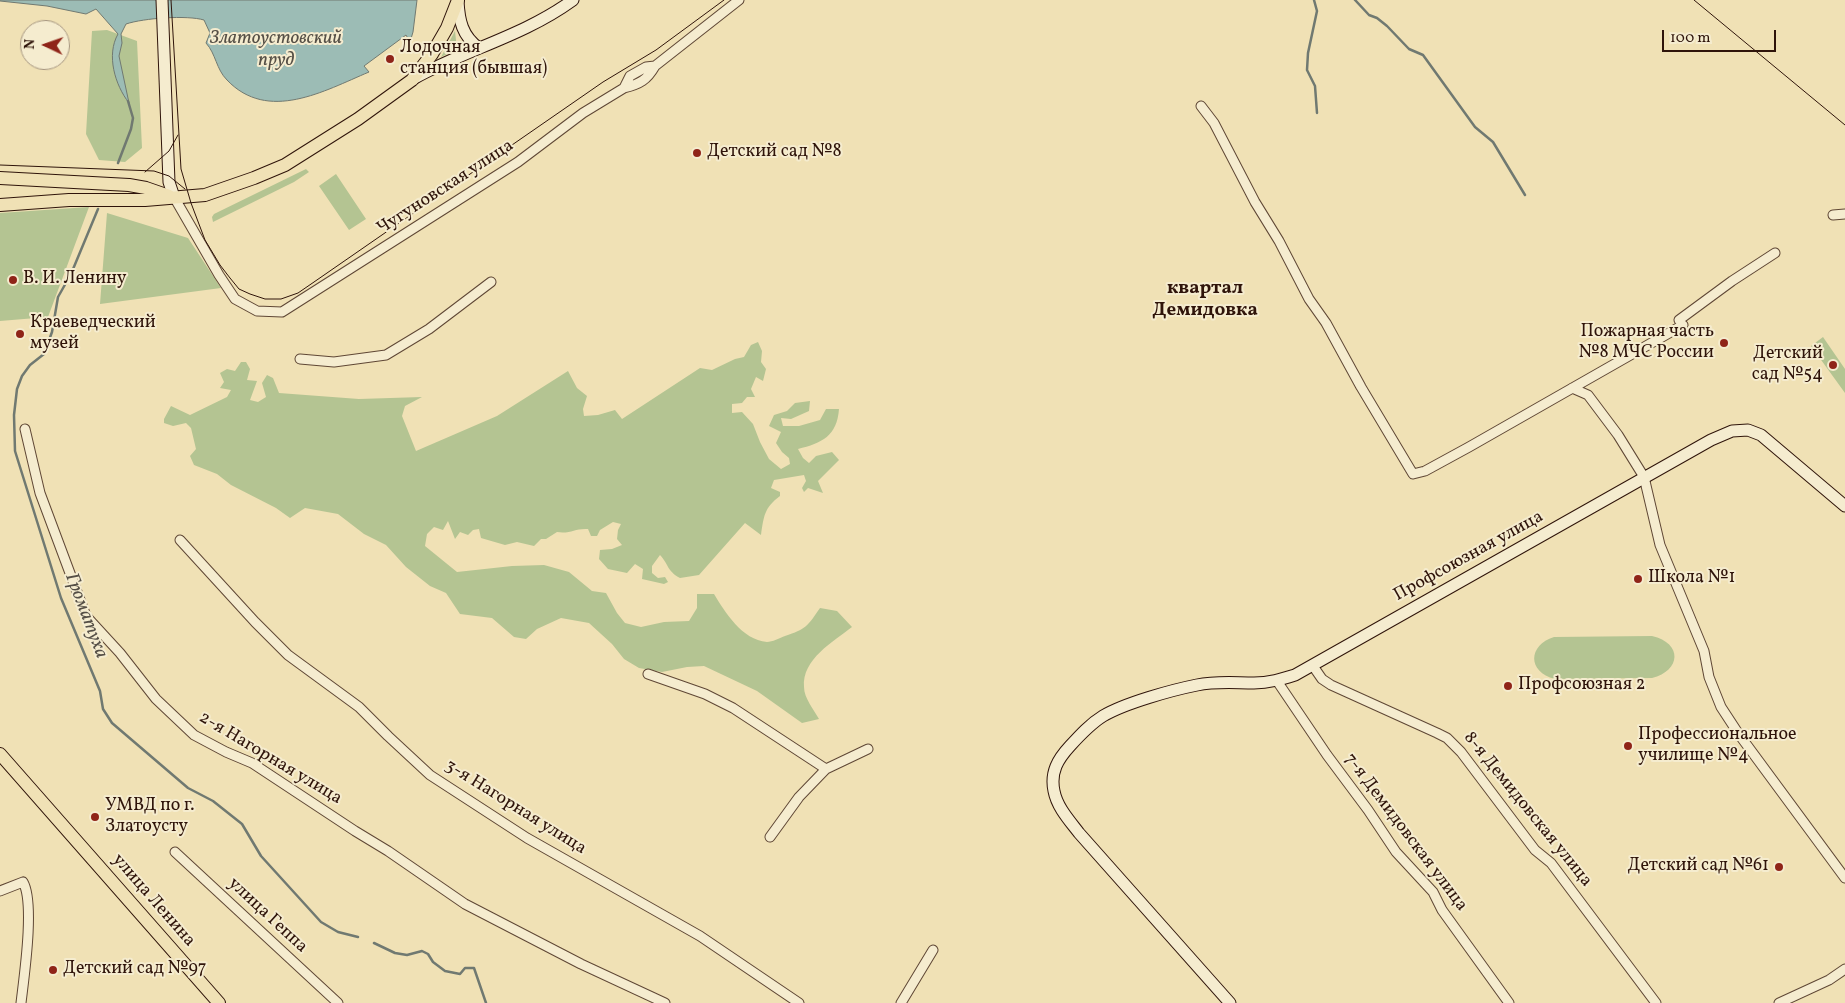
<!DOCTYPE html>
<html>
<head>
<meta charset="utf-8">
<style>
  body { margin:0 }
  #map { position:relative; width:1845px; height:1003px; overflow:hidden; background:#f0e1b5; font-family:Vollkorn,serif }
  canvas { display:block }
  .north { position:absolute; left:20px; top:20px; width:50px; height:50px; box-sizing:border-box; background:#f5eccf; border:1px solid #a69680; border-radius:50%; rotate:273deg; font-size:14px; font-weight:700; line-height:20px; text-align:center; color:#2f140a }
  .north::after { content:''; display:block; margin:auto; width:18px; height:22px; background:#8f2418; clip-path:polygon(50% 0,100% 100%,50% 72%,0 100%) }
  .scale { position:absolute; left:1662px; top:30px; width:114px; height:22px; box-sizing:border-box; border:2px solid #2f140a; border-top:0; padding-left:6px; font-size:15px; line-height:18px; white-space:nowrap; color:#2f140a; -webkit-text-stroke:4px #f5eccf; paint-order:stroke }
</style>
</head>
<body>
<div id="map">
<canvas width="1845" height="1003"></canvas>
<div class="north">N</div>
<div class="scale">100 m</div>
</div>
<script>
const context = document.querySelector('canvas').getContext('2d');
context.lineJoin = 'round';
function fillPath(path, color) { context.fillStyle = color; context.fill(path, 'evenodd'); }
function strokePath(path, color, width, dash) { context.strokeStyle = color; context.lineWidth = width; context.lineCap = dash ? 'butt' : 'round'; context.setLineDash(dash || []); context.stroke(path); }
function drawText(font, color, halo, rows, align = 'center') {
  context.font = font + ' Vollkorn,serif'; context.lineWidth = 4; context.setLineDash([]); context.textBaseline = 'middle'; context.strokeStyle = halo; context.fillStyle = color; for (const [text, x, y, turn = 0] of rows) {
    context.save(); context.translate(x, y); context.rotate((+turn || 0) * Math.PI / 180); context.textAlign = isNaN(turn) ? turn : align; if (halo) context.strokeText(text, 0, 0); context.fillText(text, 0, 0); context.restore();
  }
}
const green = new Path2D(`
  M 107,30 L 137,41 L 142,148 L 125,162 L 99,160 L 86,134 L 92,31 Z
  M 455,31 L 457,49 L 441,57 Z
  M 306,169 L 309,172 L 294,182 L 213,222 L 212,217 L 214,214 Z
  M 336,174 L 366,219 L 349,230 L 319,186 Z
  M 89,207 L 48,317 L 0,321 L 0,213 Z
  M 107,213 L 188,238 L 221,288 L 100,304 Z
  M 1823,337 L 1845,369 L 1845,393 L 1811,346 Z
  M 758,342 L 762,351 L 761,362 L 766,369 L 763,381 L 756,377 L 751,389 L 755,397 L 747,397 L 742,403 L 732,404 L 732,413 L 742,412 L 753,424 L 760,442 L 769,459 L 781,469 L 790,464 L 789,458 L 782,452 L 776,443 L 781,432 L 769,426 L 774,415 L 787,411 L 795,403 L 810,401 L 809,411 L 791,419 L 781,418 L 783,426 L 799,426 L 820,420 L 826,409 L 839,409 C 837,436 822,443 798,449 L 803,458 L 809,463 L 816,456 L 832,452 L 839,460 L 818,481 L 823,493 L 808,488 L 804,492 L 802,488 L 806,481 L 804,475 L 774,480 L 771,488 L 780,492 L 780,496 C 764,508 764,516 761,535 L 745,523 L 699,575 L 680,578 C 667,571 669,565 660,555 L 652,566 L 652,573 L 658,578 L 665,577 L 668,582 L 664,584 L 642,579 L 643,569 L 635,564 L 627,573 L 608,569 L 599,559 L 600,550 L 612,549 L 622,545 L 617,539 L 618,530 L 621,524 L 613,522 L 600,530 L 597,536 L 591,536 L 588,529 C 575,528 571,534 557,532 L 546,539 L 541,539 L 534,546 L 517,542 L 505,545 L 481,538 L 479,529 L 473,530 L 468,535 L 460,532 L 455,539 L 448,521 L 443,530 L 434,527 L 427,534 L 425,546 L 457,572 L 512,566 L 544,565 L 569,572 L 592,591 L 606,593 L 617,613 L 625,623 L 641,627 L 664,622 L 689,621 L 697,608 L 697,594 L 714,594 C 725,612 742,640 767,642 C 772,642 780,638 785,636 C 806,629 807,627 820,608 L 837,611 L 852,627 C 833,642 802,659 804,687 C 804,698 814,710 819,719 L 802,723 L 757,691 L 704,666 L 687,667 L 662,672 L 639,668 L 624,659 L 612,644 L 589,623 L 561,618 L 537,629 L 526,639 L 514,637 L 492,618 L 460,614 L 446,593 L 430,586 L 406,567 L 386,545 L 364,534 L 338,514 L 305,508 L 290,518 L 276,508 L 231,485 L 217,474 L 194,465 L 190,456 L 196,449 L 191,428 L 186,423 L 173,426 L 164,423 L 164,419 L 171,406 L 190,415 L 227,397 L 231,390 L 220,388 L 224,382 L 220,373 L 227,369 L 235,371 L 241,362 L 246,362 L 250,369 L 247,380 L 257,381 L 250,400 L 258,402 L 266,397 L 262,383 L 267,375 L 273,378 L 279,393 L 359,399 L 422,397 L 405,406 L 402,416 L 416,451 L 497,416 L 568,371 L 577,388 L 587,396 L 583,409 L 584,416 L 598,415 L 615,410 L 622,419 L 700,368 L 712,370 L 735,359 L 744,357 L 751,345 Z
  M 1652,636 C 1683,643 1681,671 1652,678 L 1555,679 C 1527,672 1528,645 1554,637 Z`);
const water = new Path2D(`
  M 0,0 L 417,0 L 413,32 L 410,42 L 406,35 L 364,66 L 369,72 C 324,91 268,123 227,80 C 216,69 216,54 206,43 L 210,33 L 204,20 C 187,15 144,18 126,24 L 121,34 L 122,43 L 119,56 L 129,103 C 115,85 106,55 118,34 L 96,9 L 86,14 L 47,6 L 0,1 Z`);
const stream = new Path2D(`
  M 1314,0 L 1317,11 L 1308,53 L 1307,70 L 1315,86 L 1317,113
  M 1355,0 L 1369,15 L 1377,18 L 1387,26 L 1409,49 L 1423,55 L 1475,127 L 1493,142 L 1525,195
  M 118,163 L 131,129 L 133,118 L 128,101
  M 98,209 L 71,274 L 58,297 L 52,332 L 44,354 L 30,365 L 22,376 L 17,389 L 14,415 L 15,451 L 61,598 L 100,691 L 103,709 L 112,723 L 188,788 L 213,801 L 242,824 L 261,856 L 321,922 L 338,932 L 358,937
  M 374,943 L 395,953 L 407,955 L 422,951 L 428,954 L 433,962 L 445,971 L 460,974 L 465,968 L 474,968 L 486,1003`);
const street = new Path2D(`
  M 624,88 C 640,84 647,80 655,66
  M 1201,106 L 1214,123 L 1255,202 L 1279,241 L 1309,299 L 1326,323 L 1361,387 L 1413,474 L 1425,471 L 1469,447 L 1683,325
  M 174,197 L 219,275 L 235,299 L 257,311 L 282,312 L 518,162 L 583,113 L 624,88 L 630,76 L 646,67 L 655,66 L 739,0
  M 1833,215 L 1845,214
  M 1679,320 L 1732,281 L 1775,253
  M 300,359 L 334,362 L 386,355 L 429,329 L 491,282
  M 1572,388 L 1588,395 L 1618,435 L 1644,477 L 1660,545 L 1704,651 L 1709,677 L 1721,707 L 1738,733 L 1845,878
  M 25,429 L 40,493 L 86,616 L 120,653 L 156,699 L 194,735 L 226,752 L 252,763 L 355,831 L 388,851 L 465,904 L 581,964 L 665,1003
  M 180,540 L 255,622 L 288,655 L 359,707 L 388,736 L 430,775 L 527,838 L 700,936 L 799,1003
  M 1313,666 L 1322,679 L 1331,685 L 1437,733 L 1447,738 L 1461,752 L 1535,850 L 1551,863 L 1656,1003
  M 648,674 L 705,694 L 733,708 L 826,769 L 868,749
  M 1277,681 L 1327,755 L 1368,810 L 1396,852 L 1433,892 L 1442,910 L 1509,1003
  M 770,837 L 799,797 L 826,769
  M 175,852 L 338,1003
  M 0,891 L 23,882 C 35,903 24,977 21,1003
  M 901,1003 L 933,950
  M 1779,1003 L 1829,980 L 1845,969`);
const secondary = new Path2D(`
  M 162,0 L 169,182 L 174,197
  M 458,1 C 459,20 462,36 479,48
  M 413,79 C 466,49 522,37 573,0
  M 1230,1003 L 1079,833 C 1069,820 1057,807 1054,791 C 1050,772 1058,759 1070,746 C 1080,735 1090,724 1103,716 C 1125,703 1172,690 1197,685 C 1216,681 1235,683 1254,683 C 1269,683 1282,679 1295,675 L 1711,440 L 1732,431 L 1748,430 L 1761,435 L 1845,506`);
const primary = new Path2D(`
  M 0,178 L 129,185 L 146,188 L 169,196
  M 0,205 L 69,200 L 145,200 L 205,195 L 254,178 L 285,165 L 358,119 L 412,80 L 432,54 L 447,28 L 458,0
  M 0,754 L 219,1003`);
const tram = new Path2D(`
  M 171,0 L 181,169 L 191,203 L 205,240 L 220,265 L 230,278 L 239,289 L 250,294 L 265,299 L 281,299 L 298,293 L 314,282 L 603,82 L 656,50 L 724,0
  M 1694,0 L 1845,125
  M 0,165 L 154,171 L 169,176 L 185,189
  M 145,172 L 169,151 L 178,135`);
const markers = [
  [390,59,5,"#8f2418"],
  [697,153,5,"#8f2418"],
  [13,280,5,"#8f2418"],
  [20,334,5,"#8f2418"],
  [1724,343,5,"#8f2418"],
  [1833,365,5,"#8f2418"],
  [1638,579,5,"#8f2418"],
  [1508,686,5,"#8f2418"],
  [1628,746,5,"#8f2418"],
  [95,817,5,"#8f2418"],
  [1779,867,5,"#8f2418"],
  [53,970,5,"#8f2418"]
];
const poiNames = [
  ["Лодочная",400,49],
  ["станция (бывшая)",400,70],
  ["Детский сад №8",707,153],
  ["В. И. Ленину",23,280],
  ["Краеведческий",30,324],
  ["музей",30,345],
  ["Пожарная часть",1714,333,"right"],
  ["№8 МЧС России",1714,354,"right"],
  ["Детский",1823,355,"right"],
  ["сад №54",1823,376,"right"],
  ["Школа №1",1648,579],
  ["Профсоюзная 2",1518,686],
  ["Профессиональное",1638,736],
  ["училище №4",1638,757],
  ["УМВД по г.",105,807],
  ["Златоусту",105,828],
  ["Детский сад №61",1769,867,"right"],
  ["Детский сад №97",63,970]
];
const streetNames = [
  ["Чугуновская улица",446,188,-33],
  ["Профсоюзная улица",1469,557,-29],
  ["2-я Нагорная улица",270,759,31],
  ["3-я Нагорная улица",515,808,32],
  ["8-я Демидовская улица",1527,810,51],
  ["7-я Демидовская улица",1405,833,53],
  ["улица Ленина",153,901,49],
  ["улица Геппа",267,916,43]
];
const waterNames = [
  ["Златоустовский",276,40],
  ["пруд",276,62],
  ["Громатуха",85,616,69]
];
const neighbourhoodNames = [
  ["квартал",1205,290],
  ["Демидовка",1205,312]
];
fillPath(green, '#b4c492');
fillPath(water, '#9cbcb5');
strokePath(water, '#707971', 1);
strokePath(stream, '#707971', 2.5);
strokePath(street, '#5f4735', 11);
strokePath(secondary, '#2f140a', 13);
strokePath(primary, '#2f140a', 14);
strokePath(street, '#f5eccf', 9);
strokePath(secondary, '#f5eccf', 11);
strokePath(primary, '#f0e1b5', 12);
strokePath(tram, '#2f140a', 1);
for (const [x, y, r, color] of markers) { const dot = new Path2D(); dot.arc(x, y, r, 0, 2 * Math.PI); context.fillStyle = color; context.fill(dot); strokePath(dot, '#f5eccf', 2); }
drawText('18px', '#2f140a', '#f5eccf', poiNames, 'left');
drawText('18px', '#2f140a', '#f5eccf', streetNames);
drawText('italic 19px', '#554f46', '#f5eccf', waterNames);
drawText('bold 19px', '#2f140a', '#f5eccf', neighbourhoodNames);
</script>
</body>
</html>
